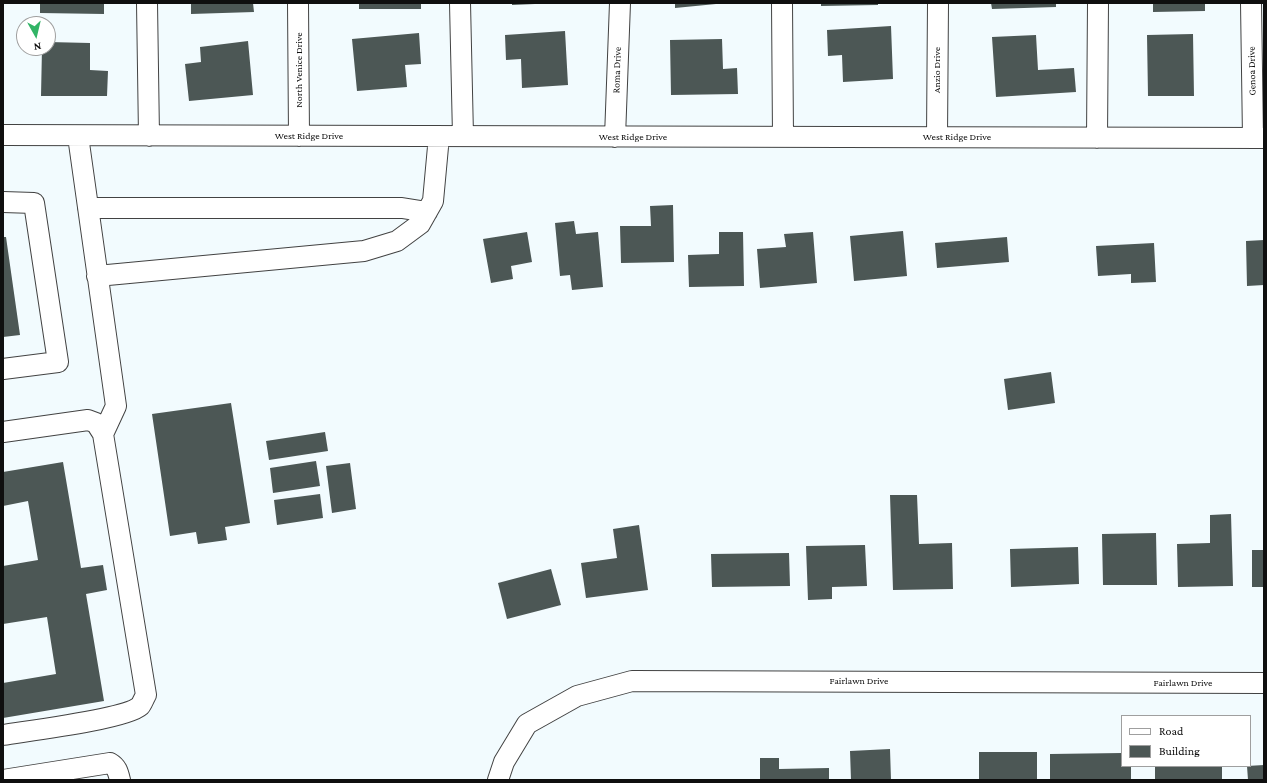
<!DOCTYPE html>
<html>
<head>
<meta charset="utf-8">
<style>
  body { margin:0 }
  #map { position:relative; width:1267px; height:783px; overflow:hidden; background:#f2fbfe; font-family:"Crimson Pro",serif }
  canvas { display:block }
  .frame { position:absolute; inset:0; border:4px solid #0f0f0f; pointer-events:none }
  .legend { position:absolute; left:1121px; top:715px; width:130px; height:52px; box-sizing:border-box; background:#fff; border:1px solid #9f9f9f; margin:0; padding:5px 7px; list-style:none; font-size:12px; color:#0f0f0f }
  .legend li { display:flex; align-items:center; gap:8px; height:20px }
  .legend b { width:20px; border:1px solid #9f9f9f }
  .north { position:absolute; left:16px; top:16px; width:40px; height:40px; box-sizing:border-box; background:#fff; border:1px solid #9f9f9f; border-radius:50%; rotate:172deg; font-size:11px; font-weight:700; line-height:16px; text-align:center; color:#0f0f0f }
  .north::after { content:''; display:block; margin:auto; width:14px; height:18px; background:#32b466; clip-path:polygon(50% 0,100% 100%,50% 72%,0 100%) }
</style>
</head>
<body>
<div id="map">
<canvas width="1267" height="783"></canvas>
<div class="frame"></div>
<ul class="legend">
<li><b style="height:5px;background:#fff"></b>Road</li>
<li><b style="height:11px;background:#4c5755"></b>Building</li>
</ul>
<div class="north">N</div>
</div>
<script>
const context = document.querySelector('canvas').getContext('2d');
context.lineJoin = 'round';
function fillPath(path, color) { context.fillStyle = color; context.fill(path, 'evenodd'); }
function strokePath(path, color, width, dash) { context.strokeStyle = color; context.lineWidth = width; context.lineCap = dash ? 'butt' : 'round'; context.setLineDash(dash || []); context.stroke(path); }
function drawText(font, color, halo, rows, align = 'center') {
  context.font = font + ' "Crimson Pro",serif'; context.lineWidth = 4; context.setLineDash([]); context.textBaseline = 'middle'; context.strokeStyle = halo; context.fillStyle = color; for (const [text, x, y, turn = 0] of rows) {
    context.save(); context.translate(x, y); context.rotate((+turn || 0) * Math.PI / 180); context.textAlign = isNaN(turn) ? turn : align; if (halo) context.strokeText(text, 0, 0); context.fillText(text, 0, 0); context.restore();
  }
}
const building = new Path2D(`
  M 40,3 L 104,3 L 104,14 L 40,13 Z
  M 191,3 L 253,3 L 254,12 L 191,14 Z
  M 359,3 L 421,3 L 421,9 L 359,9 Z
  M 512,3 L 535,3 L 535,4 L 512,5 Z
  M 675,3 L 716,3 L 716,4 L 675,8 Z
  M 821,3 L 878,3 L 878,5 L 821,6 Z
  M 991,3 L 1056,3 L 1056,7 L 992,9 Z
  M 1153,3 L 1205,3 L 1205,11 L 1153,12 Z
  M 891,26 L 893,79 L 843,82 L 842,55 L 828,56 L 827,30 Z
  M 565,31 L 568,85 L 522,88 L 521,59 L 506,60 L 505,35 Z
  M 419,33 L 421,64 L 405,65 L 407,87 L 357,91 L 352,39 Z
  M 1193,34 L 1194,96 L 1148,96 L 1147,35 Z
  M 1036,35 L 1038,70 L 1074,68 L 1076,92 L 996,97 L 992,37 Z
  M 722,39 L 723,69 L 737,68 L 738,94 L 671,95 L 670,40 Z
  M 248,41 L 253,95 L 189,101 L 185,64 L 201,62 L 200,47 Z
  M 48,42 L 90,43 L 90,70 L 108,71 L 107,96 L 41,96 L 42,48 L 48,48 Z
  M 673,205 L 674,262 L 621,263 L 620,226 L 651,226 L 650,206 Z
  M 574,221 L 576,234 L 598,232 L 603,287 L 572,290 L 570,275 L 560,276 L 555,223 Z
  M 903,231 L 907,276 L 854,281 L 850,236 Z
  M 527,232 L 532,262 L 511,266 L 513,279 L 491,283 L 483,239 Z
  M 719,232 L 743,232 L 744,286 L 689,287 L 688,255 L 719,254 Z
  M 813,232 L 817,283 L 760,288 L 757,249 L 786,247 L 784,234 Z
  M 3,237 L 6,237 L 20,335 L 3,337 Z
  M 1007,237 L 1009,262 L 937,268 L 935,243 Z
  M 1264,240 L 1264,285 L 1247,286 L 1246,241 Z
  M 1154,243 L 1156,282 L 1131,283 L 1131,274 L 1098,276 L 1096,246 Z
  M 1051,372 L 1055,403 L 1008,410 L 1004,379 Z
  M 231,403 L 250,523 L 225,527 L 227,540 L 198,544 L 196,532 L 170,536 L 152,414 Z
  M 325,432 L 328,451 L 269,460 L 266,441 Z
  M 316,461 L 320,486 L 273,493 L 270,468 Z
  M 63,462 L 81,568 L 103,565 L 107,590 L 86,594 L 104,701 L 3,718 L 3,683 L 56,674 L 47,617 L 3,624 L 3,566 L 38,560 L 28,501 L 3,506 L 3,472 Z
  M 350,463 L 356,509 L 332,513 L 326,466 Z
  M 320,494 L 323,518 L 277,525 L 274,500 Z
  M 890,495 L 917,495 L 919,544 L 952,543 L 953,589 L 893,590 Z
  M 1231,514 L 1233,586 L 1178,587 L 1177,544 L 1210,543 L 1210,515 Z
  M 639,525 L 648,590 L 586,598 L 581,563 L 617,558 L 613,529 Z
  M 1156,533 L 1157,585 L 1103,585 L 1102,534 Z
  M 865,545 L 867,586 L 832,587 L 832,599 L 808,600 L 806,546 Z
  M 1078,547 L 1079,584 L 1011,587 L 1010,549 Z
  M 1252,550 L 1264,550 L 1264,587 L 1252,587 Z
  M 789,553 L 790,586 L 712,587 L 711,554 Z
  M 551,569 L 561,605 L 507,619 L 498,583 Z
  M 890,749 L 891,780 L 851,780 L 850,751 Z
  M 979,752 L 1037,752 L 1037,780 L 979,780 Z
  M 1122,753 L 1122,766 L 1131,766 L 1131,780 L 1050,780 L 1050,754 Z
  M 760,758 L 779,758 L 779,769 L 829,768 L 829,780 L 760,780 Z
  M 1264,765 L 1264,780 L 1248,780 L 1247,766 Z
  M 1155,766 L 1222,766 L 1222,780 L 1155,780 Z`);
const minor = new Path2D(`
  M 147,3 L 149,136
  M 298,3 L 299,136
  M 460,3 L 463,136
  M 782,3 L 783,137
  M 1251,3 L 1253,138
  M 3,135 L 1264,138
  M 78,136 L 116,406 L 103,434
  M 615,137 L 620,3
  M 937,137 L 938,3
  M 1097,138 L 1098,3
  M 3,202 L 34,203 L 58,362 L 3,369
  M 88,208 L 402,208 L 427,212
  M 97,276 L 364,251 L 397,241 L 420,224 L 433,201 L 439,136
  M 3,432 L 88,420 L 96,423 L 103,434 L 146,695 C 144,698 142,704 140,706 C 126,719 27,731 3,735
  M 3,780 L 110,763 C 117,767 118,772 120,780
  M 498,780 L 504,762 L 527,724 L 577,696 L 632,681 L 1264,683`);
const streetNames = [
  ["North Venice Drive",299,70,-90],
  ["Roma Drive",617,70,-88],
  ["Anzio Drive",937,70,-90],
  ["Genoa Drive",1252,71,-91],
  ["West Ridge Drive",309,136],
  ["West Ridge Drive",633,137],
  ["West Ridge Drive",957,137],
  ["Fairlawn Drive",859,681],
  ["Fairlawn Drive",1183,683]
];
fillPath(building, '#4c5755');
strokePath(minor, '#424242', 22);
strokePath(minor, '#fff', 20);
drawText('10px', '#0f0f0f', '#fff', streetNames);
</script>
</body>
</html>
